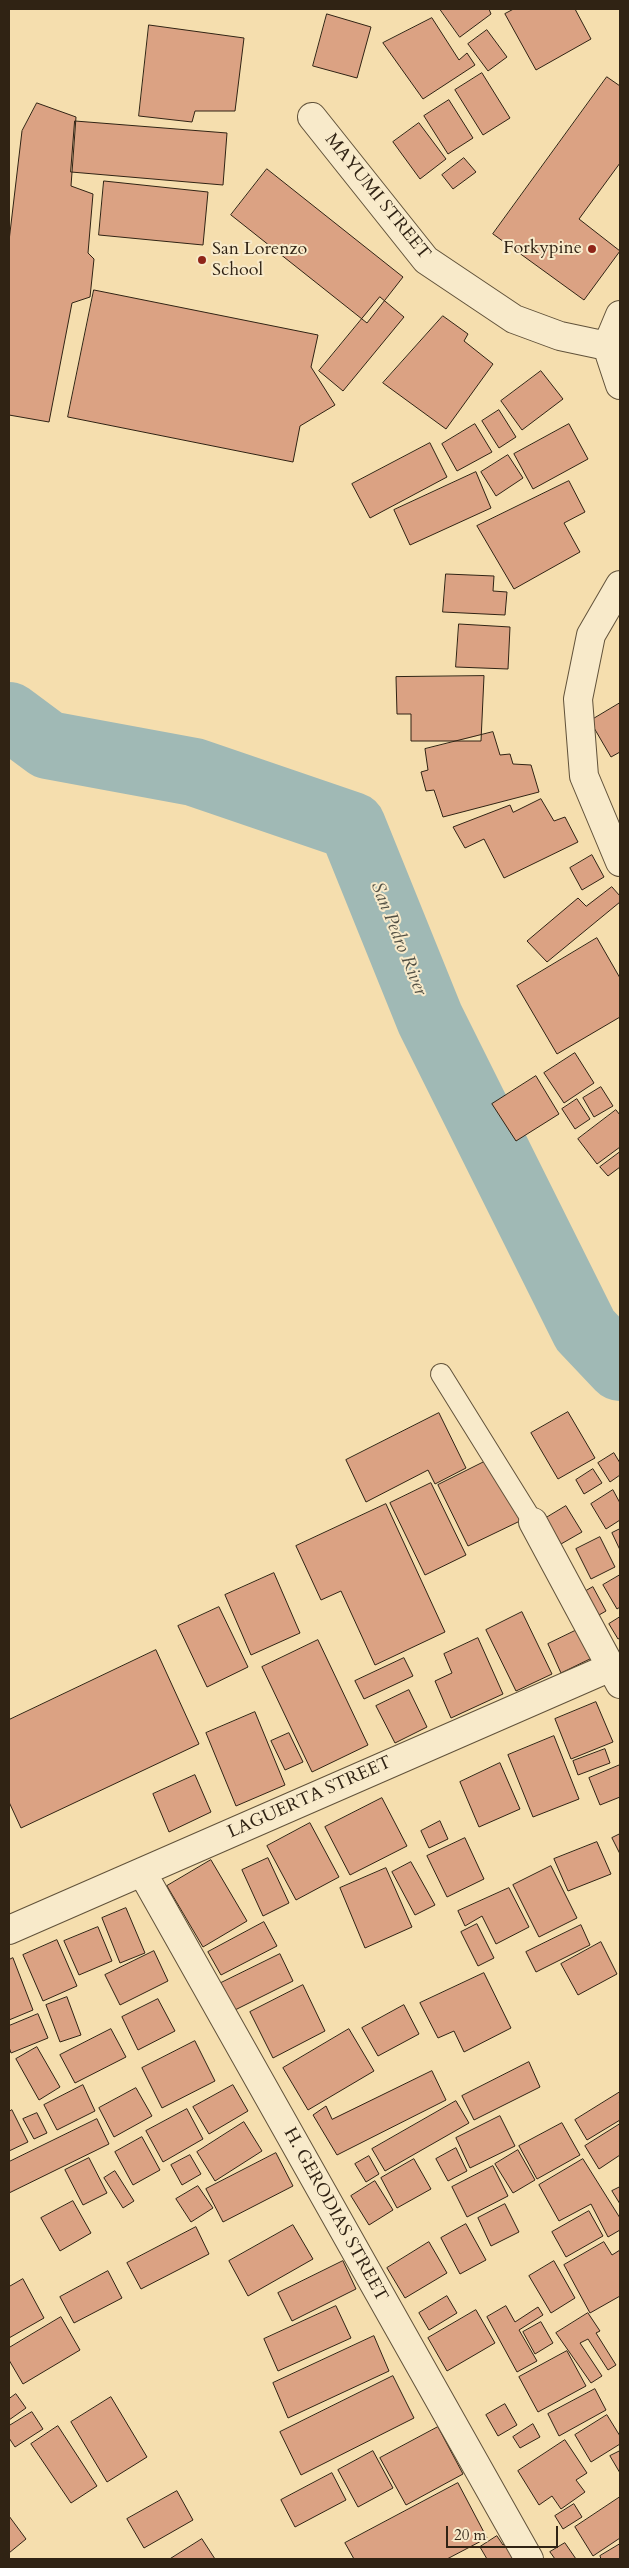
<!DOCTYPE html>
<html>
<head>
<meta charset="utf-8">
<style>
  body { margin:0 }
  #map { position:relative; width:629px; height:2568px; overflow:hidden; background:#f5deae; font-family:Cardo,serif }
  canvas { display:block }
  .frame { position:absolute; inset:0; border:10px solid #302314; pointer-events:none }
  .scale { position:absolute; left:446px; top:2526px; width:112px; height:22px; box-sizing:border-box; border:2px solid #302314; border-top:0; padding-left:6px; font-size:15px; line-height:18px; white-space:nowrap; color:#302314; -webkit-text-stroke:4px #f8eaca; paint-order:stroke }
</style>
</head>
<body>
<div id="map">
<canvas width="629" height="2568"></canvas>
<div class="frame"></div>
<div class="scale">20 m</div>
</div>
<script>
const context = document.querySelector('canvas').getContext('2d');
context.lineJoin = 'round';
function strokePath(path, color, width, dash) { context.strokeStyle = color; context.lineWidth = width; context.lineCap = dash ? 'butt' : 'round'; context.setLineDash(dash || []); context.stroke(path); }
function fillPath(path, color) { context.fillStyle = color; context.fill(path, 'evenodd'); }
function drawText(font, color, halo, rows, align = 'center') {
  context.font = font + ' Cardo,serif'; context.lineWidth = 4; context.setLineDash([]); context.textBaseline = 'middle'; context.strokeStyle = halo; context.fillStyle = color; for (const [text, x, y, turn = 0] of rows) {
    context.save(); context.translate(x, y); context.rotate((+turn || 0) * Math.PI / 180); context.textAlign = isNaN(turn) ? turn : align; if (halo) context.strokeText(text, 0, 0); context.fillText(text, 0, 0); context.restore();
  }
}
const river = new Path2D(`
  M 9,716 L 48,745 L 194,772 L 352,826 L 430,1019 L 585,1330 L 620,1367`);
const building = new Path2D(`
  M 440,9 L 489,9 L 491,14 L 460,37 Z
  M 514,9 L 575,9 L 591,39 L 536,70 L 505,14 Z
  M 327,14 L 371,27 L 357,78 L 313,66 Z
  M 432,18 L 459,60 L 467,53 L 475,65 L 423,99 L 383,43 Z
  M 149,25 L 244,38 L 235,111 L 195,111 L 192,122 L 139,116 Z
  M 487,30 L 507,57 L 488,71 L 468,44 Z
  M 482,73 L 510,118 L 483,135 L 455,90 Z
  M 607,77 L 620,86 L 620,163 L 579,219 L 620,251 L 584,300 L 493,234 Z
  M 449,100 L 473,138 L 448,154 L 424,116 Z
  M 37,103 L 76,117 L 71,186 L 93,194 L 88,253 L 94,259 L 90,297 L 72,303 L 49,422 L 9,415 L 9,241 L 22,131 Z
  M 75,121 L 227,133 L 223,185 L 71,172 Z
  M 419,123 L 446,159 L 420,179 L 393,142 Z
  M 464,158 L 476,172 L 453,189 L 442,175 Z
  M 267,169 L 403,277 L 367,323 L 231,215 Z
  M 104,181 L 208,192 L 203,245 L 99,235 Z
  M 94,290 L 318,335 L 311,367 L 335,405 L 300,426 L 293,462 L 68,417 Z
  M 380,297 L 404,317 L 343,391 L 319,371 Z
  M 443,316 L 468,334 L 464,341 L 493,364 L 446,429 L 383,383 Z
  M 541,371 L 563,399 L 522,430 L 501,401 Z
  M 499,410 L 516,437 L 499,448 L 482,421 Z
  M 475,424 L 492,452 L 457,471 L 442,444 Z
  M 569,424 L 588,459 L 533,489 L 514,454 Z
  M 430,443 L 447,477 L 370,518 L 352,484 Z
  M 508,455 L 523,478 L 496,496 L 481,472 Z
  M 476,472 L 491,508 L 410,545 L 394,510 Z
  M 569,481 L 585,512 L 564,523 L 580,552 L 514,589 L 477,526 Z
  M 446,574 L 494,576 L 493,591 L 507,592 L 505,615 L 443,612 Z
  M 459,624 L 510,627 L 508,669 L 456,667 Z
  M 484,676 L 481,741 L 411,741 L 411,714 L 397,714 L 396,677 Z
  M 620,703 L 620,752 L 611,757 L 590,721 Z
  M 493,732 L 500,755 L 510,754 L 513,764 L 531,765 L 539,792 L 443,817 L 434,790 L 426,791 L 421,772 L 428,770 L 425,749 Z
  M 541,799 L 554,821 L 565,817 L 578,842 L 504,878 L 484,839 L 465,848 L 453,827 L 510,805 L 513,812 Z
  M 592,855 L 604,877 L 582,890 L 570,868 Z
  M 612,887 L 620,896 L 620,902 L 547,962 L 527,941 L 578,898 L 586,906 Z
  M 597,938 L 620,978 L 620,1017 L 557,1054 L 517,986 Z
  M 575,1053 L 594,1083 L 564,1103 L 544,1073 Z
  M 536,1076 L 559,1114 L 516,1141 L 492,1104 Z
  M 601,1087 L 613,1106 L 594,1117 L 583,1098 Z
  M 577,1099 L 590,1119 L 575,1129 L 562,1109 Z
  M 616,1110 L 620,1115 L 620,1147 L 597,1164 L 578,1139 Z
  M 620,1152 L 620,1167 L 608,1176 L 600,1167 Z
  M 568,1412 L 595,1458 L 558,1479 L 531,1433 Z
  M 439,1413 L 466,1468 L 435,1484 L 428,1470 L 366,1502 L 346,1460 Z
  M 614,1453 L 620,1463 L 620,1475 L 610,1482 L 598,1463 Z
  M 490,1459 L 520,1521 L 468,1546 L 438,1485 Z
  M 593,1469 L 602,1483 L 584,1494 L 576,1480 Z
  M 431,1483 L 466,1555 L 425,1575 L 390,1503 Z
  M 613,1490 L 620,1503 L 620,1520 L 606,1529 L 591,1504 Z
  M 386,1504 L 445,1632 L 375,1665 L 341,1591 L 321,1600 L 296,1546 Z
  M 566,1506 L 582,1532 L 561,1544 L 546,1518 Z
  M 620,1529 L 620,1550 L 612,1533 Z
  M 600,1537 L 615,1567 L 591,1579 L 576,1549 Z
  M 274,1573 L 300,1633 L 251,1655 L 225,1595 Z
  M 620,1575 L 620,1607 L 617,1609 L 603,1585 Z
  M 593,1587 L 606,1611 L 592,1619 L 579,1595 Z
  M 219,1607 L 248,1667 L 207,1687 L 178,1626 Z
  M 522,1612 L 552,1674 L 516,1691 L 486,1630 Z
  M 620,1617 L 620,1638 L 618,1639 L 609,1624 Z
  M 581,1628 L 594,1657 L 561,1673 L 548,1644 Z
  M 478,1638 L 503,1694 L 451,1718 L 435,1681 L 452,1673 L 444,1654 Z
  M 318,1640 L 368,1745 L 312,1772 L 262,1667 Z
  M 156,1650 L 199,1744 L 21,1828 L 9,1802 L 9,1720 Z
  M 404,1658 L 413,1676 L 364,1699 L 355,1681 Z
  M 409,1690 L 427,1727 L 395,1743 L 376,1706 Z
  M 596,1702 L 613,1742 L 571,1759 L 555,1719 Z
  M 255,1712 L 285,1785 L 236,1806 L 206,1733 Z
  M 289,1733 L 303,1762 L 285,1770 L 271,1741 Z
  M 554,1736 L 579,1799 L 533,1817 L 508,1755 Z
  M 605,1749 L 610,1763 L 578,1775 L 573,1761 Z
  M 500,1763 L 520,1809 L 479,1827 L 460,1782 Z
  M 620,1765 L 620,1797 L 600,1805 L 589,1778 Z
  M 195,1775 L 211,1812 L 169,1832 L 153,1794 Z
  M 382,1798 L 407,1846 L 350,1875 L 325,1827 Z
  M 440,1821 L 448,1839 L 429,1848 L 421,1831 Z
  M 310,1823 L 339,1877 L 296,1900 L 267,1846 Z
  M 620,1834 L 620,1854 L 612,1838 Z
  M 465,1838 L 484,1879 L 447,1897 L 427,1856 Z
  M 597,1842 L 611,1874 L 568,1891 L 554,1859 Z
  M 268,1858 L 289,1903 L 263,1916 L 242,1870 Z
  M 211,1860 L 247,1921 L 203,1947 L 167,1886 Z
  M 411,1862 L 435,1905 L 415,1915 L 392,1872 Z
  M 551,1866 L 577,1918 L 539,1937 L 513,1885 Z
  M 386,1868 L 412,1927 L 365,1948 L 340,1888 Z
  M 509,1888 L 529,1927 L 496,1944 L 482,1916 L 465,1926 L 458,1911 Z
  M 126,1908 L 145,1953 L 120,1963 L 102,1918 Z
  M 264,1922 L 277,1946 L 221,1975 L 208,1952 Z
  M 477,1924 L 494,1958 L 478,1966 L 461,1932 Z
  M 581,1925 L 590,1945 L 536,1972 L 526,1952 Z
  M 98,1927 L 112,1961 L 79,1975 L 64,1941 Z
  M 57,1940 L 77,1986 L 43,2001 L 23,1955 Z
  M 601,1942 L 617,1974 L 578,1995 L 561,1964 Z
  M 154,1951 L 168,1981 L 120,2005 L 105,1975 Z
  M 280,1954 L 293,1981 L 235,2010 L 221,1983 Z
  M 13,1958 L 33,2010 L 9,2020 L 9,1960 Z
  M 484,1973 L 511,2028 L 464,2052 L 454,2031 L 438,2038 L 420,2003 Z
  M 303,1985 L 325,2031 L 273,2058 L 250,2012 Z
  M 67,1997 L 81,2035 L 60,2042 L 46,2005 Z
  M 158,1999 L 175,2031 L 138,2050 L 122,2017 Z
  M 404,2005 L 419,2034 L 378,2056 L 362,2028 Z
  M 38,2014 L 48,2038 L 11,2053 L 9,2047 L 9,2026 Z
  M 111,2029 L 126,2057 L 75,2083 L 60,2055 Z
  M 349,2029 L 374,2071 L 308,2110 L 283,2068 Z
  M 195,2041 L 215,2081 L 162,2108 L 142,2068 Z
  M 37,2047 L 60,2087 L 39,2100 L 16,2059 Z
  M 529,2062 L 540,2087 L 474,2120 L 462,2096 Z
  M 432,2071 L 446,2100 L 337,2155 L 313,2115 L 326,2106 L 332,2119 Z
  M 83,2085 L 95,2111 L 57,2130 L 44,2105 Z
  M 233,2085 L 248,2111 L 209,2134 L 193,2107 Z
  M 136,2088 L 152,2116 L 114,2137 L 99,2108 Z
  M 620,2092 L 620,2120 L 587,2140 L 575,2120 Z
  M 456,2101 L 469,2123 L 385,2171 L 372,2149 Z
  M 187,2109 L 203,2139 L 163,2162 L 146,2131 Z
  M 12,2110 L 28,2142 L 9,2151 L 9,2112 Z
  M 37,2113 L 47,2133 L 34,2139 L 23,2119 Z
  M 500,2116 L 515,2146 L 470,2168 L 456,2138 Z
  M 97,2119 L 109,2144 L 9,2193 L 9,2162 Z
  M 244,2122 L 262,2151 L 215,2181 L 197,2152 Z
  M 562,2123 L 580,2155 L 537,2179 L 519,2146 Z
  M 620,2124 L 620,2155 L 599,2169 L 585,2146 Z
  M 142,2137 L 160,2170 L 133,2185 L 115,2152 Z
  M 456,2148 L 467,2171 L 448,2181 L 436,2159 Z
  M 518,2150 L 535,2180 L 513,2193 L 495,2164 Z
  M 276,2153 L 293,2186 L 223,2222 L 206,2189 Z
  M 190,2155 L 201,2174 L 182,2185 L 171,2165 Z
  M 369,2156 L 379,2174 L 366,2182 L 355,2164 Z
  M 89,2158 L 107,2193 L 83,2205 L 65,2170 Z
  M 414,2159 L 431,2189 L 397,2208 L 381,2178 Z
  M 583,2159 L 620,2218 L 620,2230 L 608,2237 L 591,2204 L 559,2221 L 539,2185 Z
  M 493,2166 L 508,2196 L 467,2217 L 452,2187 Z
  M 115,2171 L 134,2201 L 123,2208 L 104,2178 Z
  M 375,2181 L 393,2210 L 369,2225 L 351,2196 Z
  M 198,2186 L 213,2208 L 191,2222 L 176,2199 Z
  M 620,2187 L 620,2204 L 612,2191 Z
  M 73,2201 L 91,2233 L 60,2251 L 41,2218 Z
  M 505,2204 L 519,2232 L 491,2246 L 478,2218 Z
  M 589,2211 L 603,2236 L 566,2257 L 552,2232 Z
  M 466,2224 L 486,2260 L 460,2274 L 441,2238 Z
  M 293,2225 L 313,2259 L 248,2296 L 229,2261 Z
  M 196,2227 L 209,2254 L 141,2289 L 127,2263 Z
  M 429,2242 L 447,2273 L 405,2298 L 387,2268 Z
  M 604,2242 L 612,2255 L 620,2250 L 620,2296 L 590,2313 L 564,2265 Z
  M 343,2261 L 356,2289 L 292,2321 L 278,2293 Z
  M 554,2261 L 575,2298 L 551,2313 L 529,2276 Z
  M 108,2271 L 122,2298 L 74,2323 L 60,2297 Z
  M 23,2279 L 44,2318 L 9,2338 L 9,2287 Z
  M 447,2296 L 457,2313 L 429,2330 L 419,2313 Z
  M 336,2306 L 351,2338 L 278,2371 L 264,2339 Z
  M 506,2306 L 515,2322 L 538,2307 L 543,2315 L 519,2330 L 537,2361 L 517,2372 L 487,2317 Z
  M 476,2310 L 495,2343 L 447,2371 L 428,2338 Z
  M 588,2313 L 600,2331 L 596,2333 L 616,2365 L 608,2370 L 588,2339 L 580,2343 L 602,2376 L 591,2383 L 556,2333 Z
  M 61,2317 L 80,2350 L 23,2384 L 9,2360 L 9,2348 Z
  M 541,2322 L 553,2343 L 535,2354 L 523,2332 Z
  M 374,2336 L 389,2371 L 288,2418 L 273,2383 Z
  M 567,2351 L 586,2386 L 538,2412 L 519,2377 Z
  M 393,2376 L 414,2418 L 301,2475 L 280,2432 Z
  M 595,2389 L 606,2410 L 559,2436 L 548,2414 Z
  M 16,2394 L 26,2408 L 9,2420 L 9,2399 Z
  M 111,2397 L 147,2457 L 107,2482 L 71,2422 Z
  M 505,2404 L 517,2425 L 498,2436 L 486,2415 Z
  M 32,2412 L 43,2429 L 15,2447 L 9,2438 L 9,2426 Z
  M 607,2415 L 620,2436 L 620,2444 L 591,2462 L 575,2435 Z
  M 533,2424 L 540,2437 L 520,2448 L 513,2437 Z
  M 58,2426 L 97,2486 L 71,2503 L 31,2444 Z
  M 438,2427 L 463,2474 L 406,2505 L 380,2458 Z
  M 565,2440 L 587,2473 L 576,2480 L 585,2492 L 561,2509 L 552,2496 L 539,2505 L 518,2471 Z
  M 373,2451 L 393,2488 L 358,2507 L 338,2470 Z
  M 620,2451 L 620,2473 L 610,2456 Z
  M 332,2473 L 346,2500 L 295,2527 L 281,2500 Z
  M 458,2483 L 487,2538 L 447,2559 L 354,2559 L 345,2543 Z
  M 177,2491 L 193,2520 L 144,2548 L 127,2519 Z
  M 620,2497 L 620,2538 L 593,2556 L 575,2527 Z
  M 574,2504 L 582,2517 L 563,2529 L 555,2516 Z
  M 9,2516 L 26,2539 L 9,2553 Z
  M 497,2536 L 503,2545 L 508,2542 L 514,2559 L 487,2559 L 480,2547 Z
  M 202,2539 L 215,2559 L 170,2559 Z
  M 565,2543 L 576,2559 L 555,2559 L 550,2552 Z
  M 620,2544 L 620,2559 L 601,2559 L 600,2556 Z`);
const lane = new Path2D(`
  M 441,1374 L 533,1522`);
const street = new Path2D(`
  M 312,117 L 426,260 L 514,319 L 560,336 L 607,346
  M 620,315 L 607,346 L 620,385
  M 620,585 L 591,635 L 578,699 L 584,776 L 620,862
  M 533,1522 L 620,1684
  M 142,1872 L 529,2559
  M 9,1930 L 611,1667`);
const markers = [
  [592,249,5,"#8f2418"],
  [202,260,5,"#8f2418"]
];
const streetNames = [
  ["MAYUMI STREET",377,197,51],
  ["LAGUERTA STREET",310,1798,-24],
  ["H. GERODIAS STREET",335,2215,61]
];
const poiNames = [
  ["Forkypine",582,249],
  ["San Lorenzo",212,250,"left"],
  ["School",212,271,"left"]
];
const waterNames = [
  ["San Pedro River",398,939,68]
];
strokePath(river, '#a0b9b5', 68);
fillPath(building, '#dba283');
strokePath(building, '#302314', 1);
strokePath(lane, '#61523a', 22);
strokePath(street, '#61523a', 30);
strokePath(lane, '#f8eaca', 20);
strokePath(street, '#f8eaca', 28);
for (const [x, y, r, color] of markers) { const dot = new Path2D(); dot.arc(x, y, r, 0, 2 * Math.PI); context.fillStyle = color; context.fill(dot); strokePath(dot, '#f8eaca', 2); }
drawText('18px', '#302314', '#f8eaca', streetNames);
drawText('18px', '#302314', '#f8eaca', poiNames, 'right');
drawText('italic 19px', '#525044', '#f8eaca', waterNames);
</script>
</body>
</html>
